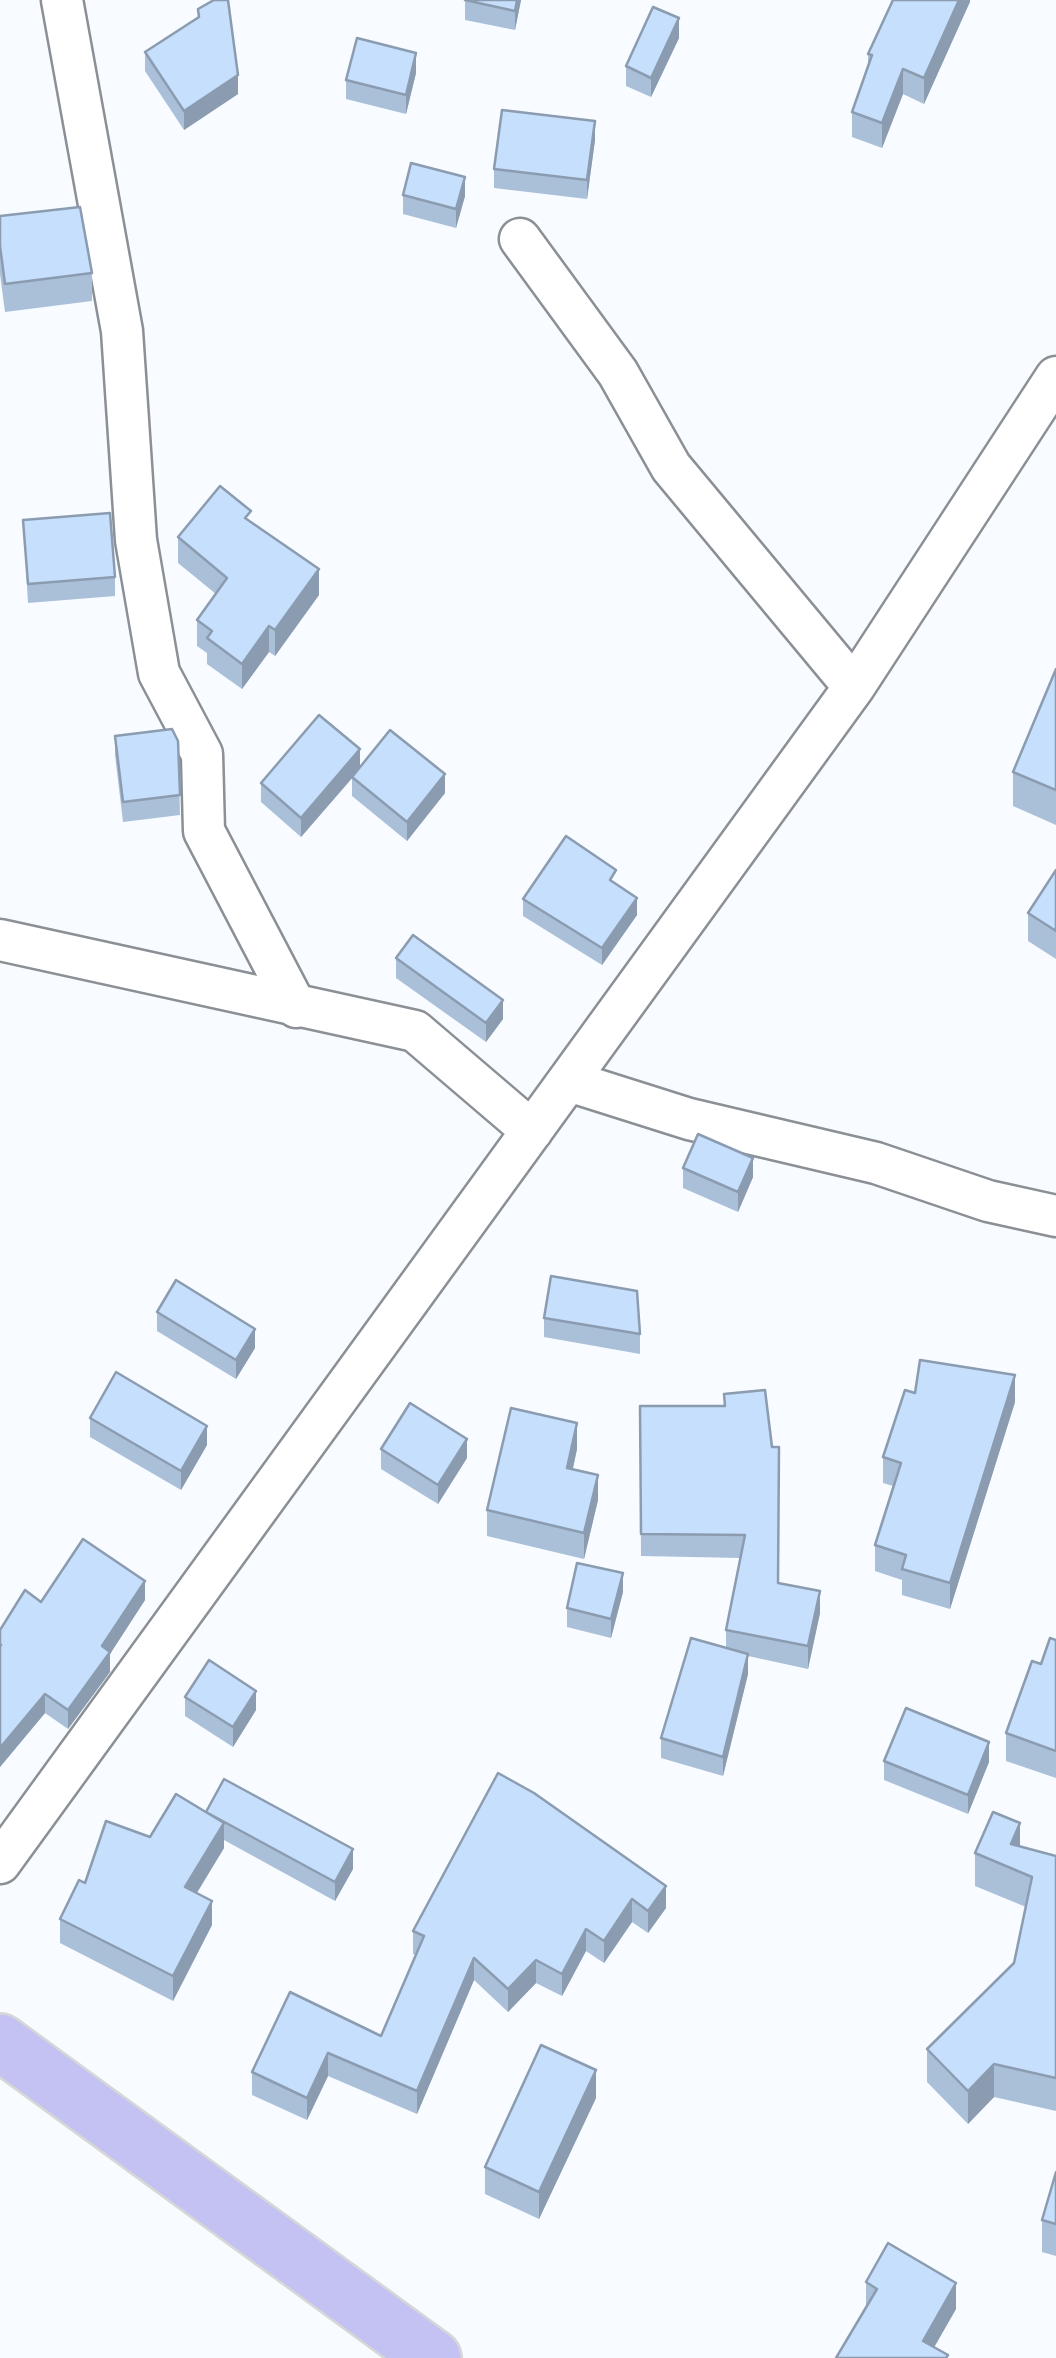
<!DOCTYPE html>
<html>
<head>
<meta charset="utf-8">
<style>
  body { margin:0 }
  canvas { display:block; background:#f8fbff }
</style>
</head>
<body>
<canvas width="1056" height="2358"></canvas>
<script>
const context = document.querySelector('canvas').getContext('2d');
context.lineJoin = 'round';
function strokePath(path, color, width, dash) { context.strokeStyle = color; context.lineWidth = width; context.lineCap = dash ? 'butt' : 'round'; context.setLineDash(dash || []); context.stroke(path); }
function fillPath(path, color) { context.fillStyle = color; context.fill(path, 'evenodd'); }
const minor = new Path2D(`
  M 62,0 L 122,331 L 136,540 L 159,673 L 202,754 L 204,831 L 296,1007
  M 520,239 L 618,373 L 671,467 L 854,687
  M 0,940 L 415,1031 L 532,1131
  M 572,1082 L 689,1119 L 876,1163 L 988,1201 L 1056,1216
  M 0,1863 L 854,687 L 1056,377`);
const trunk = new Path2D(`
  M 0,2042 L 433,2358`);
const wall = new Path2D(`
  M 465,0 L 521,0 L 515,30 L 465,20 Z
  M 970,0 L 924,104 L 903,94 L 882,148 L 852,137 L 852,112 L 868,66 L 868,54 Z
  M 198,9 L 238,94 L 184,130 L 145,71 L 145,52 L 198,18 Z
  M 679,38 L 651,97 L 626,86 L 626,66 Z
  M 416,73 L 406,114 L 346,99 L 346,80 Z
  M 595,140 L 587,199 L 494,188 L 494,169 Z
  M 403,195 L 465,196 L 456,228 L 403,214 Z
  M 0,216 L 92,273 L 92,301 L 5,312 L 0,274 Z
  M 23,520 L 115,577 L 115,596 L 28,603 Z
  M 251,521 L 319,595 L 275,656 L 269,652 L 242,689 L 207,664 L 207,653 L 197,646 L 197,620 L 216,594 L 178,563 L 178,537 Z
  M 1056,669 L 1056,825 L 1013,806 L 1013,772 Z
  M 115,736 L 178,741 L 180,815 L 123,822 L 115,755 Z
  M 360,768 L 445,793 L 407,841 L 352,796 L 352,778 L 301,837 L 261,802 L 261,783 Z
  M 1056,870 L 1056,959 L 1028,941 L 1028,913 Z
  M 616,884 L 637,915 L 602,965 L 523,916 L 523,899 Z
  M 396,958 L 503,1019 L 486,1042 L 396,978 Z
  M 683,1168 L 753,1177 L 738,1212 L 683,1188 Z
  M 157,1312 L 255,1348 L 236,1379 L 157,1331 Z
  M 544,1318 L 640,1334 L 640,1354 L 544,1337 Z
  M 724,1394 L 778,1583 L 820,1613 L 808,1669 L 748,1656 L 748,1674 L 723,1776 L 661,1758 L 661,1738 L 726,1648 L 726,1630 L 741,1558 L 641,1556 L 640,1406 L 724,1406 Z
  M 1015,1402 L 950,1609 L 902,1595 L 902,1580 L 875,1571 L 875,1545 L 893,1486 L 883,1483 L 883,1457 Z
  M 90,1418 L 207,1445 L 181,1490 L 90,1437 Z
  M 381,1449 L 467,1458 L 438,1504 L 381,1469 Z
  M 577,1449 L 573,1469 L 598,1500 L 584,1559 L 487,1536 L 487,1510 Z
  M 623,1592 L 611,1638 L 567,1627 L 567,1608 Z
  M 145,1600 L 110,1654 L 110,1672 L 68,1729 L 45,1713 L 0,1767 L 0,1630 L 41,1602 Z
  M 1056,1640 L 1056,1778 L 1006,1761 L 1006,1733 L 1041,1664 Z
  M 185,1697 L 256,1710 L 233,1747 L 185,1716 Z
  M 884,1761 L 989,1762 L 968,1814 L 884,1780 Z
  M 498,1773 L 666,1908 L 648,1933 L 632,1922 L 604,1963 L 586,1951 L 562,1996 L 536,1983 L 508,2012 L 474,1980 L 417,2114 L 328,2076 L 307,2120 L 252,2095 L 252,2072 L 381,2036 L 416,1955 L 413,1954 L 413,1931 Z
  M 206,1812 L 353,1869 L 335,1901 L 224,1840 L 224,1848 L 197,1893 L 212,1925 L 173,2001 L 60,1943 L 60,1919 L 85,1883 L 150,1837 Z
  M 1020,1847 L 1056,1856 L 1056,2111 L 994,2097 L 968,2124 L 927,2082 L 927,2049 L 1014,1963 L 1026,1907 L 975,1886 L 975,1853 Z
  M 596,2098 L 539,2219 L 485,2194 L 485,2167 Z
  M 1056,2172 L 1056,2256 L 1042,2252 L 1042,2220 Z
  M 866,2282 L 956,2309 L 934,2347 L 948,2358 L 866,2308 Z`);
const shadedWall = new Path2D(`
  M 517,0 L 521,0 L 515,30 L 515,11 Z
  M 959,0 L 970,0 L 970,2 L 924,104 L 924,78 Z
  M 679,18 L 679,38 L 651,97 L 651,78 Z
  M 416,53 L 416,73 L 406,114 L 406,95 Z
  M 903,69 L 903,94 L 882,148 L 882,123 Z
  M 238,75 L 238,94 L 184,130 L 184,111 Z
  M 595,121 L 595,140 L 587,199 L 587,180 Z
  M 465,177 L 465,196 L 456,228 L 456,209 Z
  M 319,569 L 319,595 L 275,656 L 275,630 Z
  M 269,626 L 269,652 L 242,689 L 242,664 Z
  M 360,749 L 360,769 L 301,837 L 301,818 Z
  M 445,774 L 445,793 L 407,841 L 407,822 Z
  M 637,898 L 637,915 L 602,965 L 602,948 Z
  M 503,1000 L 503,1019 L 486,1042 L 486,1023 Z
  M 753,1158 L 753,1177 L 738,1212 L 738,1192 Z
  M 255,1329 L 255,1348 L 236,1379 L 236,1360 Z
  M 1015,1375 L 1015,1402 L 950,1609 L 950,1583 Z
  M 577,1423 L 577,1449 L 567,1494 L 567,1468 Z
  M 207,1426 L 207,1445 L 181,1490 L 181,1471 Z
  M 467,1439 L 467,1458 L 438,1504 L 438,1485 Z
  M 598,1475 L 598,1500 L 584,1559 L 584,1533 Z
  M 623,1573 L 623,1592 L 611,1638 L 611,1619 Z
  M 145,1581 L 145,1600 L 110,1654 L 110,1672 L 68,1729 L 68,1710 L 102,1646 Z
  M 820,1591 L 820,1613 L 808,1669 L 808,1646 Z
  M 748,1654 L 748,1674 L 723,1776 L 723,1757 Z
  M 256,1691 L 256,1710 L 233,1747 L 233,1727 Z
  M 45,1694 L 45,1713 L 0,1767 L 0,1748 Z
  M 989,1742 L 989,1762 L 968,1814 L 968,1795 Z
  M 224,1823 L 224,1848 L 185,1912 L 185,1887 Z
  M 1020,1823 L 1020,1855 L 1011,1844 Z
  M 353,1849 L 353,1869 L 335,1901 L 335,1882 Z
  M 666,1886 L 666,1908 L 648,1933 L 648,1911 Z
  M 632,1899 L 632,1922 L 604,1963 L 604,1941 Z
  M 212,1901 L 212,1925 L 173,2001 L 173,1976 Z
  M 586,1929 L 586,1951 L 562,1996 L 562,1974 Z
  M 474,1958 L 474,1980 L 417,2114 L 417,2091 Z
  M 536,1960 L 536,1983 L 508,2012 L 508,1989 Z
  M 328,2053 L 328,2076 L 307,2120 L 307,2098 Z
  M 994,2064 L 994,2097 L 968,2124 L 968,2091 Z
  M 596,2070 L 596,2098 L 539,2219 L 539,2192 Z
  M 956,2283 L 956,2309 L 928,2358 L 923,2341 Z`);
const building = new Path2D(`
  M 214,0 L 228,0 L 238,75 L 184,111 L 145,52 L 199,17 L 198,9 Z
  M 465,0 L 517,0 L 515,11 Z
  M 893,0 L 959,0 L 924,78 L 903,69 L 882,123 L 852,112 L 872,55 L 868,54 Z
  M 653,7 L 679,18 L 651,78 L 626,66 Z
  M 357,38 L 416,53 L 406,95 L 346,80 Z
  M 502,110 L 595,121 L 587,180 L 494,169 Z
  M 411,163 L 465,177 L 456,209 L 403,195 Z
  M 80,207 L 92,273 L 5,284 L 0,246 L 0,216 Z
  M 220,486 L 251,511 L 245,518 L 319,569 L 275,630 L 269,626 L 242,664 L 207,638 L 212,631 L 197,620 L 227,578 L 178,537 Z
  M 110,513 L 115,577 L 28,584 L 23,520 Z
  M 1056,669 L 1056,790 L 1013,772 Z
  M 319,715 L 360,749 L 301,818 L 261,783 Z
  M 172,729 L 178,741 L 180,795 L 123,802 L 115,736 Z
  M 390,730 L 445,774 L 407,822 L 352,777 Z
  M 566,836 L 616,870 L 610,880 L 637,898 L 602,948 L 523,899 Z
  M 1056,870 L 1056,931 L 1028,913 Z
  M 413,935 L 503,1000 L 486,1023 L 396,958 Z
  M 698,1134 L 753,1158 L 738,1192 L 683,1168 Z
  M 551,1276 L 637,1291 L 640,1334 L 544,1318 Z
  M 176,1280 L 255,1329 L 236,1360 L 157,1312 Z
  M 920,1360 L 1015,1375 L 950,1583 L 902,1569 L 906,1555 L 875,1545 L 901,1463 L 883,1457 L 905,1390 L 915,1393 Z
  M 116,1372 L 207,1426 L 181,1471 L 90,1418 Z
  M 765,1390 L 772,1447 L 779,1447 L 778,1583 L 820,1591 L 808,1646 L 726,1630 L 745,1535 L 641,1534 L 640,1406 L 725,1406 L 724,1394 Z
  M 410,1403 L 467,1439 L 438,1485 L 381,1449 Z
  M 511,1408 L 577,1423 L 567,1468 L 598,1475 L 584,1533 L 487,1510 Z
  M 83,1539 L 145,1581 L 102,1646 L 110,1652 L 68,1710 L 45,1694 L 0,1748 L 0,1646 L 1,1645 L 0,1644 L 0,1630 L 25,1590 L 41,1602 Z
  M 577,1563 L 623,1573 L 611,1619 L 567,1608 Z
  M 691,1638 L 748,1654 L 723,1757 L 661,1738 Z
  M 1050,1638 L 1056,1640 L 1056,1751 L 1006,1733 L 1032,1661 L 1041,1664 Z
  M 209,1660 L 256,1691 L 233,1727 L 185,1697 Z
  M 906,1708 L 989,1742 L 968,1795 L 884,1761 Z
  M 498,1773 L 534,1793 L 666,1886 L 648,1911 L 632,1899 L 604,1941 L 586,1929 L 562,1974 L 536,1960 L 508,1989 L 474,1958 L 417,2091 L 328,2053 L 307,2098 L 252,2072 L 290,1992 L 381,2036 L 424,1936 L 413,1931 Z
  M 224,1779 L 353,1849 L 335,1882 L 206,1812 Z
  M 176,1794 L 224,1823 L 185,1887 L 212,1901 L 173,1976 L 60,1919 L 79,1880 L 85,1883 L 106,1821 L 150,1837 Z
  M 993,1812 L 1020,1823 L 1011,1844 L 1056,1856 L 1056,2078 L 994,2064 L 968,2091 L 927,2049 L 1014,1963 L 1032,1877 L 975,1853 Z
  M 541,2045 L 596,2070 L 539,2192 L 485,2167 Z
  M 1056,2172 L 1056,2224 L 1042,2220 Z
  M 888,2243 L 956,2283 L 923,2341 L 948,2355 L 946,2358 L 836,2358 L 877,2289 L 866,2282 Z`);
strokePath(minor, '#8b9096', 45);
strokePath(trunk, '#d7d7d8', 60);
strokePath(minor, '#fff', 40);
strokePath(trunk, '#c3c2f2', 55);
fillPath(wall, '#aac0d9');
fillPath(shadedWall, '#8b9cb0');
fillPath(building, '#c6dffc');
strokePath(building, '#8b9cb0', 2.5);
</script>
</body>
</html>
